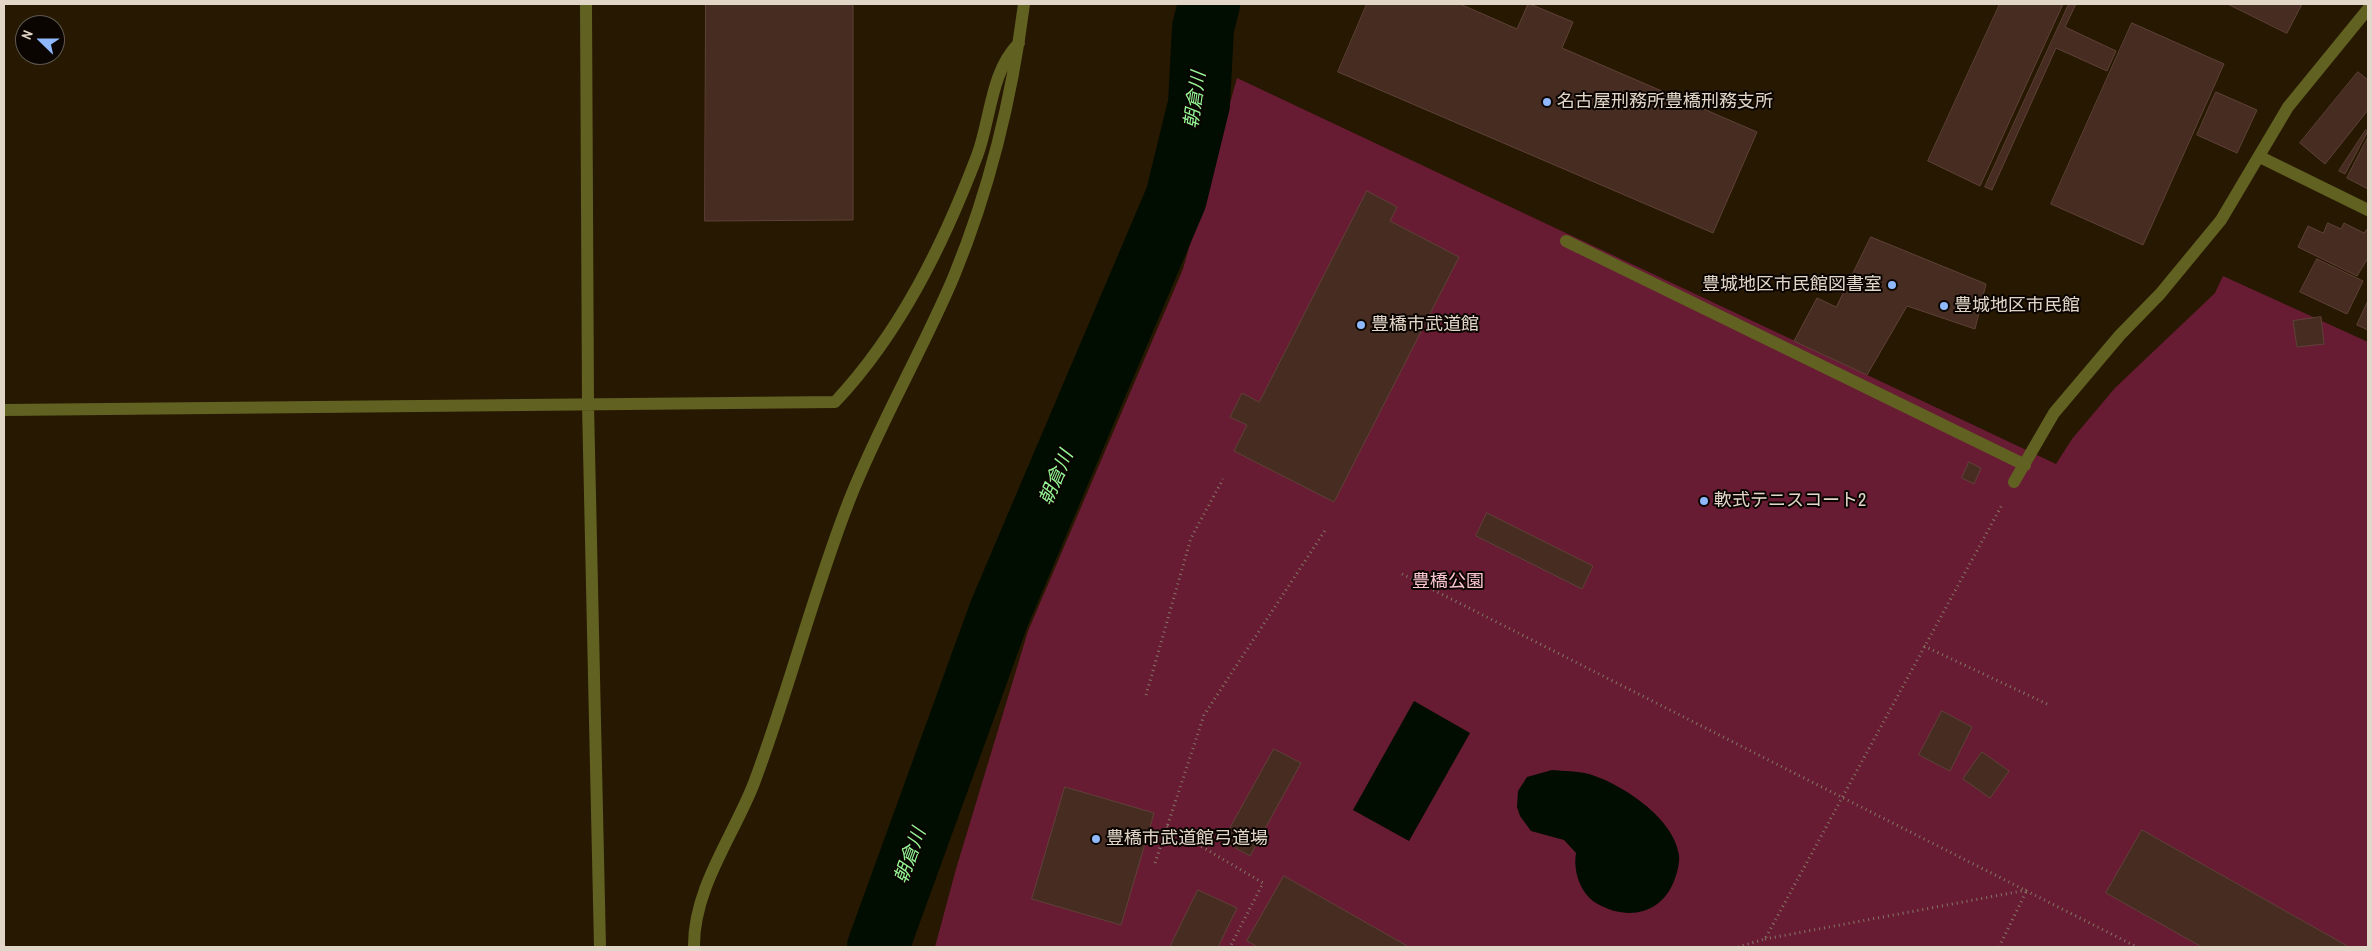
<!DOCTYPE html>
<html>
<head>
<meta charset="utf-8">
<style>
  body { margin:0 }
  #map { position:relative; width:2372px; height:951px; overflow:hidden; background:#271801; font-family:"Archivo Narrow",sans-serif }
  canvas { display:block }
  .frame { position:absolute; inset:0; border:5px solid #e1d6c8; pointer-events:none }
  .north { position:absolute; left:15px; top:15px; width:50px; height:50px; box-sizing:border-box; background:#0b0501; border:1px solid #615951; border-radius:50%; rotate:292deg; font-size:14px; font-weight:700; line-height:20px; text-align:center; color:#e1d6c8 }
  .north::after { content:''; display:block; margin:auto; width:18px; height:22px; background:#90b8fd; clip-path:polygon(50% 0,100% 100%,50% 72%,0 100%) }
</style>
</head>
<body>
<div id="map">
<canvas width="2372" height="951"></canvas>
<div class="frame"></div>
<div class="north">N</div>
</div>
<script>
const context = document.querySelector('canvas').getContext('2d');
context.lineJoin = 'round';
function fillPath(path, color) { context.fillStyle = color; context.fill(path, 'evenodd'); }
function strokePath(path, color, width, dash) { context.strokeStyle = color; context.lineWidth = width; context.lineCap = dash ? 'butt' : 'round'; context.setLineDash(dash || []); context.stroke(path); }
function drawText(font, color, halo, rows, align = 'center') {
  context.font = font + ' "Archivo Narrow","Noto Sans JP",sans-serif'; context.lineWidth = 4; context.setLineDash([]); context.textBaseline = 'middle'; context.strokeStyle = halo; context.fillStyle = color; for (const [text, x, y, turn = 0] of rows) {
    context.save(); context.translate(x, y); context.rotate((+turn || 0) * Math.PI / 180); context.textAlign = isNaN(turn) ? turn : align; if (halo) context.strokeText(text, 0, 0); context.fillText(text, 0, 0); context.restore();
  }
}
const green = new Path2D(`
  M 1237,78 L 2056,464 L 2072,439 L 2115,388 L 2215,293 L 2223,276 L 2368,342 L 2368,947 L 935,947 L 956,869 L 1028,631 L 1183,269 Z`);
const water = new Path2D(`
  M 1414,701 L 1470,733 L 1409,841 L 1353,810 Z
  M 1552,770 C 1564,771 1577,771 1589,774 C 1622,784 1674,818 1679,855 C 1680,862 1677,874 1674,881 C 1661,915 1626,921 1596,903 C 1580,893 1573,871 1576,853 L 1564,840 L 1531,831 L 1520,816 L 1517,807 L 1518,791 L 1527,777 Z`);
const river = new Path2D(`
  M 878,947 L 999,614 L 1176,198 L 1199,104 L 1203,28 L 1209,4`);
const building = new Path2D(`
  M 706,4 L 853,4 L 853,220 L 705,221 Z
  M 1367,4 L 1460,4 L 1517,29 L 1528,4 L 1530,4 L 1573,22 L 1562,48 L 1757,132 L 1713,233 L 1338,72 Z
  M 2000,4 L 2063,4 L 1980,186 L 1928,161 Z
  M 2069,4 L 2076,4 L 2065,27 L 2116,51 L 2107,71 L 2056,48 L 1992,190 L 1985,187 Z
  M 2228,4 L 2302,4 L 2287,33 Z
  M 2132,23 L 2224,64 L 2143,245 L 2051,204 Z
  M 2358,72 L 2368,80 L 2368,110 L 2325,164 L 2300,143 Z
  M 2216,92 L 2257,110 L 2237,153 L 2197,135 Z
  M 2366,130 L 2368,131 L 2345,174 L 2339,171 Z
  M 2368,137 L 2368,189 L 2347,178 Z
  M 1367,191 L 1397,207 L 1390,221 L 1459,257 L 1334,502 L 1234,451 L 1247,425 L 1230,417 L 1242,393 L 1259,402 Z
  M 2328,223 L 2341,229 L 2344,223 L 2364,233 L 2368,228 L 2368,258 L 2357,276 L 2298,247 L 2308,226 L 2323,233 Z
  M 1871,237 L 1986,284 L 1975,329 L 1907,306 L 1867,375 L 1794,341 L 1817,298 L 1836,307 Z
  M 2317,259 L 2363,281 L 2347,314 L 2300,292 Z
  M 2368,301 L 2368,330 L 2357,325 Z
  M 2321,317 L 2324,344 L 2297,347 L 2293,321 Z
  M 1969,462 L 1981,468 L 1974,484 L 1962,478 Z
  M 1487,513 L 1593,566 L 1582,589 L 1476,536 Z
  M 1942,711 L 1972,727 L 1950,771 L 1919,755 Z
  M 1274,749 L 1301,763 L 1250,856 L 1223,841 Z
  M 1982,752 L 2009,771 L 1990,798 L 1963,779 Z
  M 1065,787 L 1154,813 L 1121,925 L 1032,899 Z
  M 2142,830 L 2349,947 L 2202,947 L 2106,893 Z
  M 1284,876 L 1409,947 L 1258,947 L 1247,941 Z
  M 1198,890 L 1237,908 L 1218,947 L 1170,947 Z`);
const path = new Path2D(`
  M 1402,574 L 2137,947
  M 1924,646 L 2047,704
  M 1146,695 L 1191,538 L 1223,479
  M 1167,826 L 1263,883 L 1230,947
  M 1155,863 L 1204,715 L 1326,529
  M 1765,939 L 2027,890
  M 1738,947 L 1765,939 L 2003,503
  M 1999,947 L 2027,890`);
const minor = new Path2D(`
  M 586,4 L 588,405 L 600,947
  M 2260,157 L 2368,210
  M 1566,241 L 2025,465
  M 4,410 L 835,402 C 900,333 943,245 977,156 C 991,119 990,72 1019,43
  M 2014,482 L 2054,413 L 2120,335 L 2160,294 L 2221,220 L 2288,107 L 2368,9
  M 694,947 C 693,889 734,835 754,783 C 789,690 813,593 849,501 C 879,424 922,352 954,276 C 990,188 1012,98 1024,4`);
const markers = [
  [1547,102,5,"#90b8fd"],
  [1892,285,5,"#90b8fd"],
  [1944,306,5,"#90b8fd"],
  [1361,325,5,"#90b8fd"],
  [1704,501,5,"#90b8fd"],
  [1096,839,5,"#90b8fd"]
];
const poiNames = [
  ["名古屋刑務所豊橋刑務支所",1557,102],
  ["豊城地区市民館図書室",1882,285,"right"],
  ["豊城地区市民館",1954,306],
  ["豊橋市武道館",1371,325],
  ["軟式テニスコート2",1714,501],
  ["豊橋市武道館弓道場",1106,839]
];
const parkNames = [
  ["豊橋公園",1448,582]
];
const waterNames = [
  ["朝倉川",1196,100,-82],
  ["朝倉川",1057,478,-67],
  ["朝倉川",911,856,-70]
];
fillPath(green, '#681c34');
fillPath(water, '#000d00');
strokePath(river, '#000d00', 62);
fillPath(building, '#472c22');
strokePath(building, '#5e4137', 1);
strokePath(path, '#847764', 3, [1, 4]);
strokePath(minor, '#616122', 12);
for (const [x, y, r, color] of markers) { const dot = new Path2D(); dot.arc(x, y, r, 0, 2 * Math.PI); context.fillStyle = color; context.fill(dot); strokePath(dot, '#0b0501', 2); }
drawText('18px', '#e1d6c8', '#0b0501', poiNames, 'left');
drawText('18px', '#fbc5d0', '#0b0501', parkNames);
drawText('italic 19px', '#95f494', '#0b0501', waterNames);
</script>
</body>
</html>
